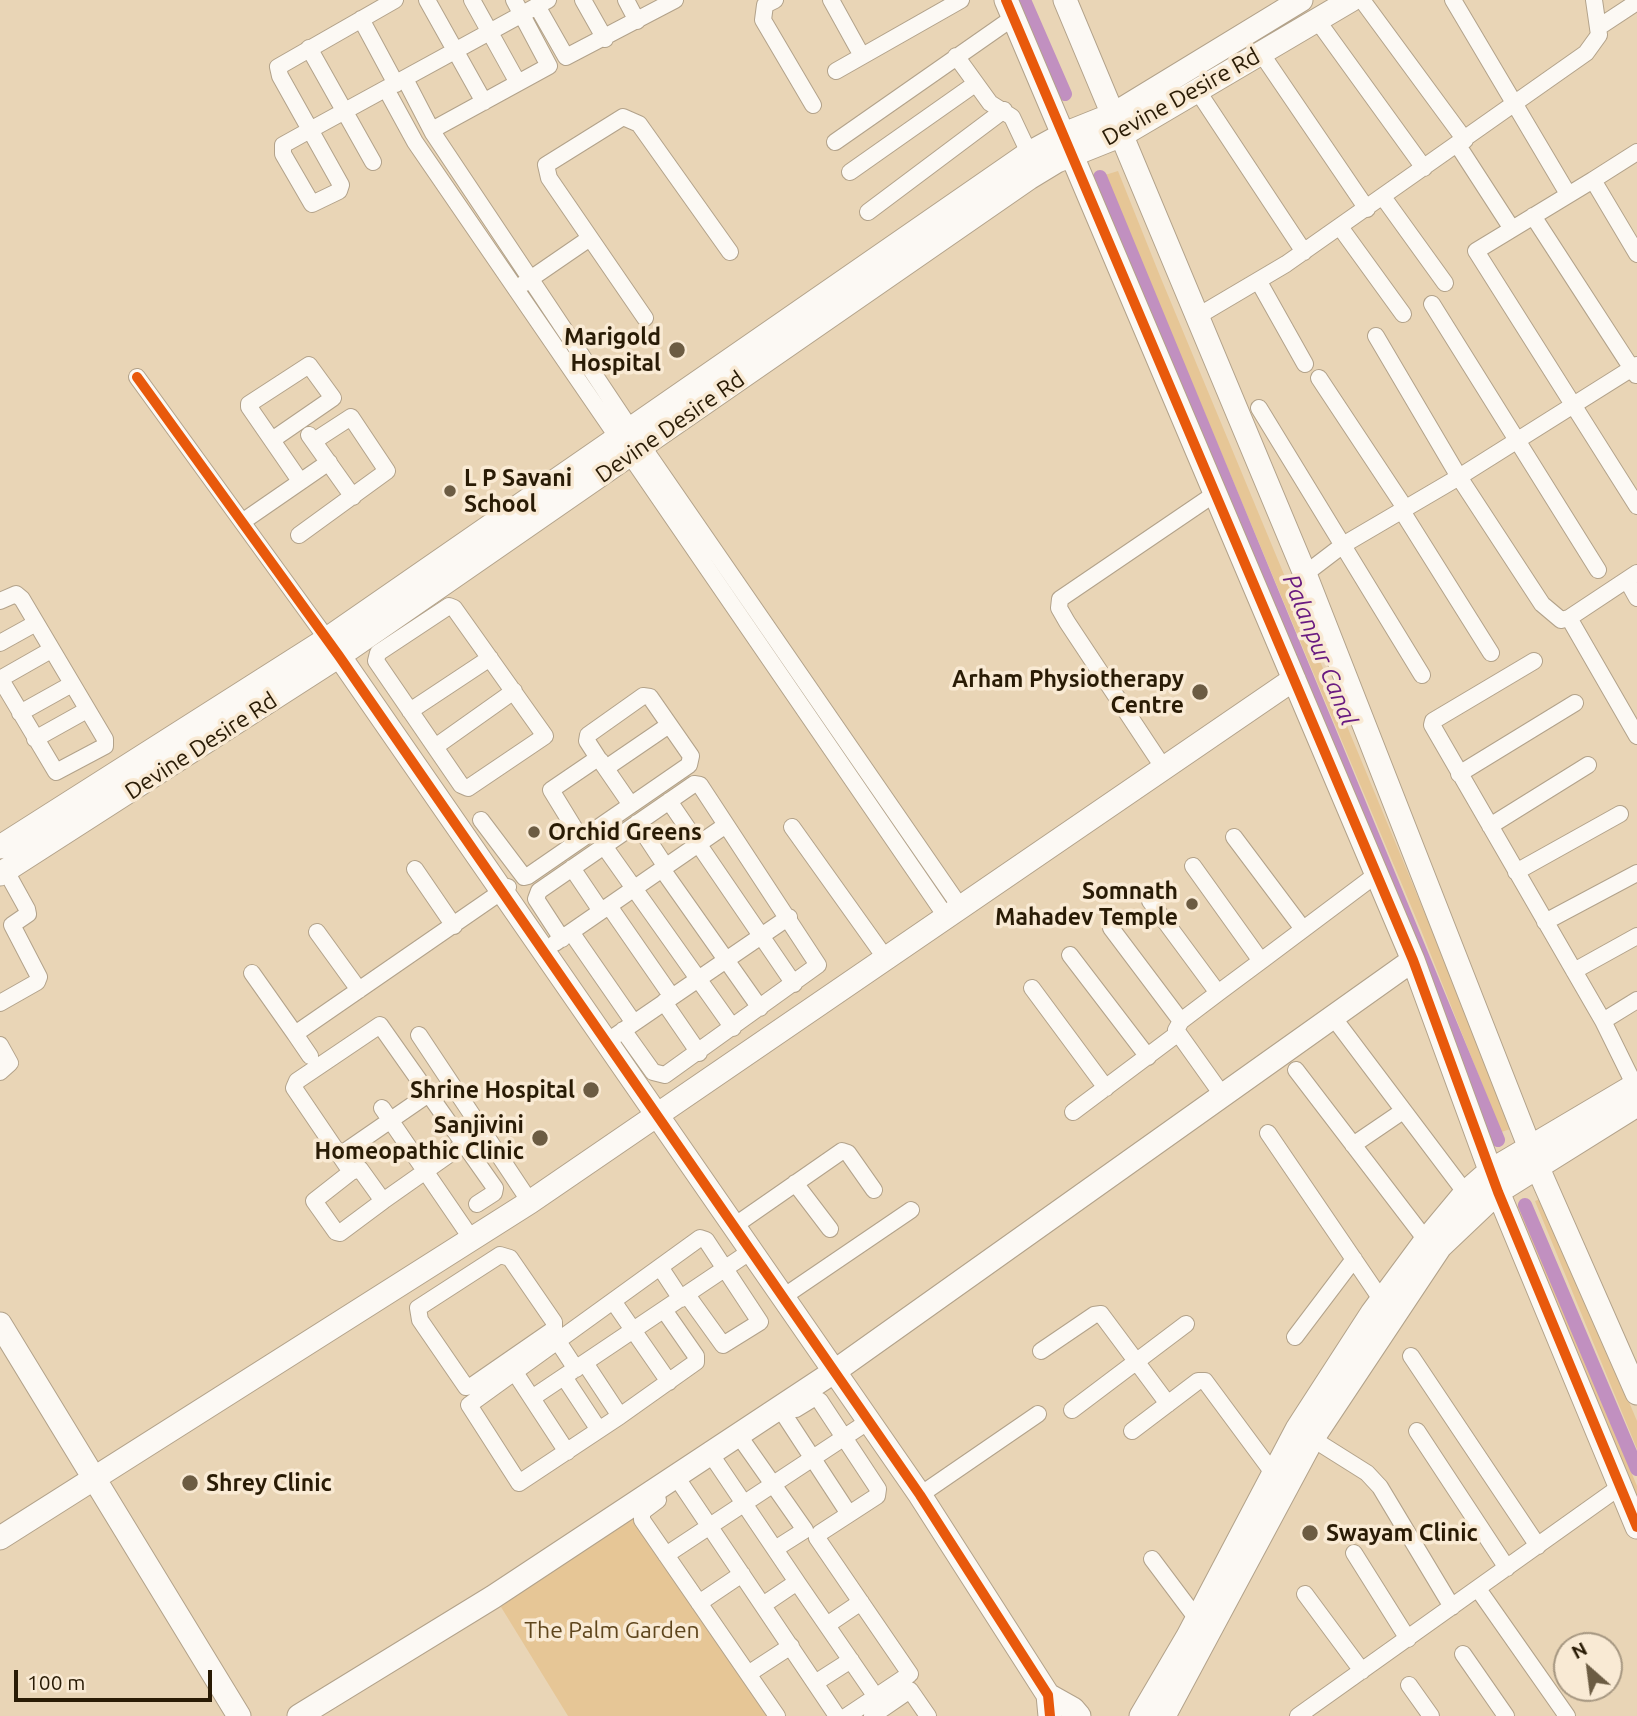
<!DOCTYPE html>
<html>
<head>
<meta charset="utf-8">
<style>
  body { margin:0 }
  #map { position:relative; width:1637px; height:1716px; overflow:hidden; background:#e9d5b6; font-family:Ubuntu,sans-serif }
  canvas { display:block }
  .north { position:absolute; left:1553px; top:1632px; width:70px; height:70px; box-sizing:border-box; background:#f9ead4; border:2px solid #a69781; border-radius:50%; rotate:332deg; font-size:19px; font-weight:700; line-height:28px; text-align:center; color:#291b05 }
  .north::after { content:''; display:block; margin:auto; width:24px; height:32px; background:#6c5c43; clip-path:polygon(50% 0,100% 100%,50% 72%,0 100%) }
  .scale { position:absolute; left:14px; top:1670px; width:198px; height:32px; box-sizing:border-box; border:4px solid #291b05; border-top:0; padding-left:9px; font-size:21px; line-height:24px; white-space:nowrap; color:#291b05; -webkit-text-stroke:5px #f9ead4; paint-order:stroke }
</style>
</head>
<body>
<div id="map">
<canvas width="1637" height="1716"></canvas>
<div class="north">N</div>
<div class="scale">100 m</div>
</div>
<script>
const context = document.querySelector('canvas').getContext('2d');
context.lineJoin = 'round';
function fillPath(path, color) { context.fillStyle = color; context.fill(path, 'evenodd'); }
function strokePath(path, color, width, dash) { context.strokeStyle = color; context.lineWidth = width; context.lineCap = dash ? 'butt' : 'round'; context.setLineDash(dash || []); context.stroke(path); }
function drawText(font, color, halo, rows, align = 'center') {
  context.font = font + ' Ubuntu,sans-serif'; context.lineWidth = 7; context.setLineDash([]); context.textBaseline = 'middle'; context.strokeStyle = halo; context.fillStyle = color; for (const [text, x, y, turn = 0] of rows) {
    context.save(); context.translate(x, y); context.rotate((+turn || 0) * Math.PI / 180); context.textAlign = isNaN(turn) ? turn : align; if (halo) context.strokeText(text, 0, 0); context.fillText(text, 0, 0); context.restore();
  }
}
const green = new Path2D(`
  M 1118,171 L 1160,276 L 1514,1128 L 1501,1132 L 1421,930 L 1105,175 Z
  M 1543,1198 L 1637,1421 L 1637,1449 L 1535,1201 Z
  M 1519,1205 L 1637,1486 L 1637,1511 L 1512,1209 Z
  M 628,1508 L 771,1716 L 568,1716 L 501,1607 Z`);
const canal = new Path2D(`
  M 1024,0 L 1065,94
  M 1100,177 L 1498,1140
  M 1525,1205 L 1637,1469`);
const street = new Path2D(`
  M 395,0 L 278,67 L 280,76 L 341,185 L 339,191 L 312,204 L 283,154 L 283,145 L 310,130 L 548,0
  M 427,0 L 484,102
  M 472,0 L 518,83
  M 583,0 L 605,39
  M 626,0 L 637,21
  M 775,0 L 765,5 L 763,20 L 813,105
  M 831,0 L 862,56
  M 1362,0 L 1465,140
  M 1453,0 L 1568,194
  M 537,6 L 566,57 L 675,0
  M 361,19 L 396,84
  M 1317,20 L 1424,168
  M 1599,27 L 1637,2
  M 309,48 L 373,162
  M 1261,53 L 1367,209
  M 956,56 L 990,103 L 1012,117 L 1029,153
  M 836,71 L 961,0
  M 405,79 L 433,133 L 630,428 L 959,905
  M 386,89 L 415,142 L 945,915
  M 1197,90 L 1304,252
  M 432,130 L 549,66 L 514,0
  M 835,142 L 1014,17
  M 1457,144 L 1512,229
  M 850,172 L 975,84
  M 1593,180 L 1637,152
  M 1383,197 L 1445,283
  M 868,212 L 1004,110
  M 1533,216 L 1636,375
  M 1340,227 L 1403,314
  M 1637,254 L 1593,180 L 1476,251 L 1637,506
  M 1259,282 L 1305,364
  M 523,284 L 590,238
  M 1432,304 L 1598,570
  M 1198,316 L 1286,264 L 1586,53 L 1599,35 L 1594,0
  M 645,318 L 549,178 L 546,165 L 623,117 L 639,124 L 730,252
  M 1376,336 L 1459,477 L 1542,604 L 1561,620 L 1569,618
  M 137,377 L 327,639
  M 1319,378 L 1405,508
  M 1259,408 L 1422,675
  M 309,435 L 353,497
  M 272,440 L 333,398 L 309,365 L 249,404 L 249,407 L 300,481
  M 1402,511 L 1491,653
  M 242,522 L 329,462
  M 299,535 L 387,471 L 351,417 L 314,441
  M 1637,573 L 1569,618 L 1637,736
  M 1305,574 L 1343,545 L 1459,477 L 1637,365
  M 1627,580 L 1637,598
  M 0,601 L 16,594 L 22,599 L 105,739 L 105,746 L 56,772 L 0,678
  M 449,606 L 454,608 L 545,736 L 468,788 L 461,785 L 376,661 L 378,653 Z
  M 0,643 L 36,623
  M 1534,661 L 1433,721 L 1432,725 L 1603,1021 L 1637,1090
  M 0,679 L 51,650
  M 410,711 L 490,658
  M 20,713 L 72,684
  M 35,739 L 87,710
  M 435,747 L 514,691
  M 600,760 L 631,805
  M 1163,767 L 1067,622 L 1059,608 L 1060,599 L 1216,493
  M 606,768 L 669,725
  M 1459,774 L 1575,703
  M 669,801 L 794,984
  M 481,820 L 524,877 L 528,876 L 689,765 L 691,756 L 650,697 L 643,696 L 588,735 L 587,741 L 598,758 L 551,790 L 581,839
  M 637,823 L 666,867
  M 1490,826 L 1588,765
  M 792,827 L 884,956
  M 1234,837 L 1303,929
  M 604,846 L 733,1028
  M 1193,866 L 1261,961 L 1377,874
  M 572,868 L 601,911
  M 415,869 L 454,926
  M 662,869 L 760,1008
  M 1516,872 L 1620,814
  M 1150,901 L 1218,993 L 1181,1021 L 1176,1030 L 1223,1096
  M 609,906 L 672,997
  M 1545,922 L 1637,873
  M 1111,928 L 1181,1021
  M 317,932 L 359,990
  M 571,932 L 634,1023
  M 562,939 L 536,899 L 539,891 L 694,784 L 700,785 L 818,965 L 665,1075 L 653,1072 L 623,1030
  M 555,943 L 726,825
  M 1070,955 L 1148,1057
  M 1574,971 L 1637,936
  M 252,973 L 295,1034 L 508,887
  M 1032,988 L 1106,1088
  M 1218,993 L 1261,961
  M 664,1002 L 699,1053
  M 0,1003 L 37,982 L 39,977 L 12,925 L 28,914 L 27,909 L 6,871
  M 1333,1017 L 1471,1200
  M 1603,1021 L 1637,1000
  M 295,1034 L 310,1056
  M 419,1035 L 530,1202
  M 615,1036 L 789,917
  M 0,1045 L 10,1063 L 0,1072
  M 1296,1070 L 1426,1240
  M 382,1108 L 471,1238
  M 1073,1112 L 1177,1034
  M 1268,1133 L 1387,1308
  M 1353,1145 L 1403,1111
  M 340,1155 L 430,1093
  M 351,1172 L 360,1169 L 383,1201 L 464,1144
  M 795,1183 L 830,1229
  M 383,1201 L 340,1233 L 336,1232 L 314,1201 L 351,1172 L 294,1088 L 297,1081 L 380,1025 L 495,1188 L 494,1193 L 477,1204
  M 734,1226 L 842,1151 L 848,1153 L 874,1190
  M 500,1255 L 510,1258 L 554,1322 L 554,1329 L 473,1385 L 466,1387 L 420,1320 L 418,1308 Z
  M 660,1267 L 681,1299
  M 783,1297 L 911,1210
  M 613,1301 L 669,1382
  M 1295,1337 L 1354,1259
  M 557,1340 L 576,1369
  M 1041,1351 L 1094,1315 L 1101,1314 L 1168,1404
  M 1411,1356 L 1538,1546
  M 585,1363 L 620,1416 L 696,1362 L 696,1356 L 664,1310
  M 514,1371 L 567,1452
  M 564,1377 L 599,1430
  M 532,1398 L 751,1251
  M 796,1409 L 814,1398 L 820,1401 L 878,1489 L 877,1496 L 820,1533 L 817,1538 L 910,1674 L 847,1716
  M 1072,1410 L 1186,1324
  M 620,1416 L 519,1483 L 469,1405 L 700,1238 L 706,1240 L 760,1322 L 723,1345 L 687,1295
  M 785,1416 L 849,1514
  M 1132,1431 L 1198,1381 L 1205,1381 L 1279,1481
  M 1417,1431 L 1507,1568
  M 1305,1434 L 1367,1473 L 1380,1487 L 1452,1607
  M 744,1443 L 805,1530 L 775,1549
  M 716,1462 L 797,1582 L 763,1605
  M 675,1475 L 837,1716
  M 920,1495 L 1038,1414
  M 658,1500 L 642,1512 L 642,1520 L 777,1716
  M 1354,1553 L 1408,1639
  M 666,1555 L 869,1421
  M 1152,1559 L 1197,1619
  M 797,1582 L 876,1697
  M 1478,1589 L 1567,1716
  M 1305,1594 L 1362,1671
  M 699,1603 L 742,1574
  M 827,1625 L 861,1602
  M 1463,1654 L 1506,1716
  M 748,1674 L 791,1646
  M 815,1683 L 851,1660
  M 1409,1685 L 1431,1716
  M 872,1716 L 910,1690 L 928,1716
  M 1298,1716 L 1621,1486`);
const secondary = new Path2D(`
  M 1006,0 L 1413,960 L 1498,1192 L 1637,1527
  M 1065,0 L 1305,574 L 1537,1166 L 1637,1393
  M 331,644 L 920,1495 L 1048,1695 L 1050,1716
  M 0,847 L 327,639 L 1029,153 L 1064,134 L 1114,114 L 1301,0
  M 0,874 L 339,656 L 1029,178 L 1057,161 L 1122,135 L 1351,0
  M 0,1324 L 239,1716
  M 0,1538 L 530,1202 L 1294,679
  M 1048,1695 L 1073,1709 L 1079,1716
  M 299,1716 L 493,1597 L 835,1371 L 1413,960
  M 1141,1716 L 1188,1636 L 1297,1429 L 1372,1313 L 1426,1240 L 1466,1192 L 1490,1171 L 1637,1084
  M 1164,1716 L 1313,1438 L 1440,1247 L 1498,1192 L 1637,1105`);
const cycleway = new Path2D(`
  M 1006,0 L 1413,960 L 1498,1192 L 1637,1527
  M 137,377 L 339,656 L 920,1495 L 1048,1695 L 1050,1716`);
const markers = [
  [677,350,9,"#6c5c43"],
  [450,491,7,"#6c5c43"],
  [1200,692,9,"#6c5c43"],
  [534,832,7,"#6c5c43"],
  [1192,904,7,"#6c5c43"],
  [591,1090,9,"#6c5c43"],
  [540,1138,9,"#6c5c43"],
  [190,1483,9,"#6c5c43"],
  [1310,1533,9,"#6c5c43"]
];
const streetNames = [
  ["Devine Desire Rd",1181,97,-29],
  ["Devine Desire Rd",670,427,-35],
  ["Devine Desire Rd",201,746,-33]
];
const poiNames = [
  ["Marigold",661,337],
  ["Hospital",661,363],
  ["L P Savani",464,478,"left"],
  ["School",464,504,"left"],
  ["Arham Physiotherapy",1184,679],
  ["Centre",1184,705],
  ["Orchid Greens",548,832,"left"],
  ["Somnath",1178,891],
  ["Mahadev Temple",1178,917],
  ["Shrine Hospital",575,1090],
  ["Sanjivini",524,1125],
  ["Homeopathic Clinic",524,1151],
  ["Shrey Clinic",206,1483,"left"],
  ["Swayam Clinic",1326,1533,"left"]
];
const parkNames = [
  ["The Palm Garden",612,1630]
];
const waterNames = [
  ["Palanpur Canal",1320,650,68]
];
fillPath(green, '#e6c696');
strokePath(canal, '#c190c0', 14);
strokePath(street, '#b2a28a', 18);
strokePath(secondary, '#b2a28a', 25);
strokePath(street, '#fcf9f4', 16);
strokePath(secondary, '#fcf9f4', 23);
strokePath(cycleway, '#e8590c', 10);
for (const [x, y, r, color] of markers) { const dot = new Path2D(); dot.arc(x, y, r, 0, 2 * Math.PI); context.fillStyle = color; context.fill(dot); strokePath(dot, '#f9ead4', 2.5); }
drawText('23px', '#291b05', '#f9ead4', streetNames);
drawText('bold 23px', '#291b05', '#f9ead4', poiNames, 'right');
drawText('23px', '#5e451c', '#f9ead4', parkNames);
drawText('italic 24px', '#691a80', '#f9ead4', waterNames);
</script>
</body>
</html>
